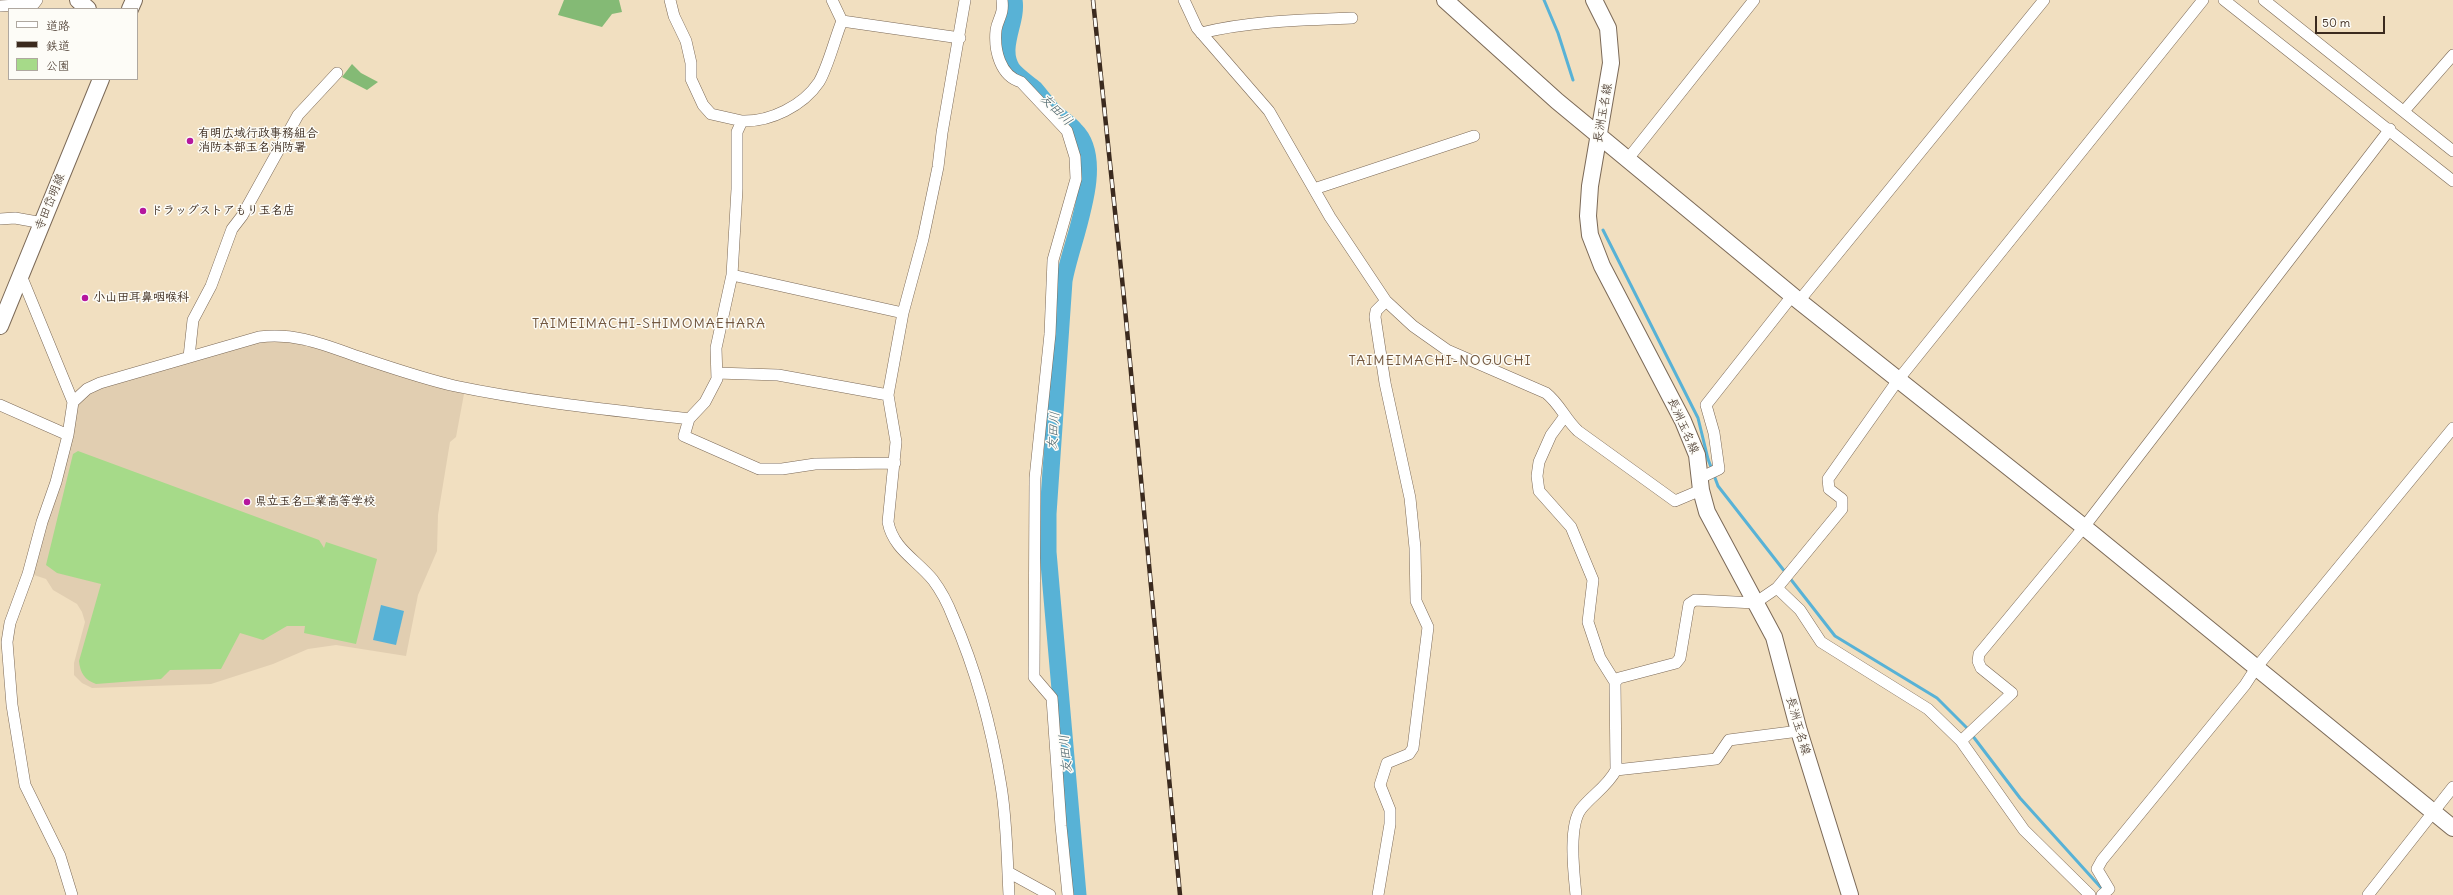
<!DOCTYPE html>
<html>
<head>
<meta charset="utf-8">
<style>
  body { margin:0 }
  #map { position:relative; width:2453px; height:895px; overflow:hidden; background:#f1dfc0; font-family:Delius,"Klee One",sans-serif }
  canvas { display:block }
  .legend { position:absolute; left:8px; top:8px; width:130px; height:72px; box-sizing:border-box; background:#fdfcf7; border:1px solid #afa8a0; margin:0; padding:5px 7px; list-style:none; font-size:12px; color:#3b2a1e }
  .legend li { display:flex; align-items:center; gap:8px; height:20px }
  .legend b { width:20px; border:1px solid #afa8a0 }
  .scale { position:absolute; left:2315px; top:16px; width:70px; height:18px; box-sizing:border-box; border:2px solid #3b2a1e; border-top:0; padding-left:5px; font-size:12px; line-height:14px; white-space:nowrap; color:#3b2a1e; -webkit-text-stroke:3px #fdfcf7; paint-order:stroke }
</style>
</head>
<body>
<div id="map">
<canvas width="2453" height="895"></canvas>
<ul class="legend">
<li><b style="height:5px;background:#fff"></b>道路</li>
<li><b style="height:5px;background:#3b2a1e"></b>鉄道</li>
<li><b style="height:11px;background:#a6da89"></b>公園</li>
</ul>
<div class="scale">50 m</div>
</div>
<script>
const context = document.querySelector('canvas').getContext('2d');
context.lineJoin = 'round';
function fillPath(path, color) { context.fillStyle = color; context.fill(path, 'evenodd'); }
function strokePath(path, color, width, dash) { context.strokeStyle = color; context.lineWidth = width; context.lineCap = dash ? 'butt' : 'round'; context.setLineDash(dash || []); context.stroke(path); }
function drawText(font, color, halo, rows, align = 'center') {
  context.font = font + ' Delius,"Klee One",sans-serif'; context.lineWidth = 3; context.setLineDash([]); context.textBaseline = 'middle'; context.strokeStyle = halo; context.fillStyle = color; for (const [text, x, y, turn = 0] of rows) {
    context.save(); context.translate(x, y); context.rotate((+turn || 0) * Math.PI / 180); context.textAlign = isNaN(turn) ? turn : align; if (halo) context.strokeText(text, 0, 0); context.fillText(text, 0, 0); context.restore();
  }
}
const built = new Path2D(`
  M 284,339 L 298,341 L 464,394 L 456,437 L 450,442 L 438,515 L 437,551 L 418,595 L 406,656 L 336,645 L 308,649 L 273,664 L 211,684 L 92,688 L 82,683 L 74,675 L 74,663 L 85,622 L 82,612 L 77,604 L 53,590 L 46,579 L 31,574 L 45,524 L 60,489 L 78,401 L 99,384 L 261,342 Z`);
const green = new Path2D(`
  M 78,451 L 319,540 L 324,548 L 326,542 L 377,559 L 356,644 L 304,633 L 305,626 L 287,626 L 263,640 L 240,633 L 221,669 L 170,670 L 161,679 L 96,684 C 85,680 80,673 79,661 L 101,584 L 57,573 L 46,565 L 73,454 Z`);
const forest = new Path2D(`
  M 564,0 L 619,0 L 622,12 L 612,14 L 602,27 L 558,15 Z
  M 352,64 L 361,73 L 378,82 L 367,90 L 342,77 Z`);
const water = new Path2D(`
  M 381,605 L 404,611 L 396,645 L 373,640 Z`);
const stream = new Path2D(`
  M 1544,0 L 1558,33 L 1573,80
  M 1603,230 L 1698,418 L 1708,459 L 1718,486 L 1835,636 L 1937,698 L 1969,730
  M 1972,735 L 2020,798 L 2104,891`);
const river = new Path2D(`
  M 1014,0 C 1018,22 998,47 1012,69 C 1017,76 1028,83 1035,89 C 1041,96 1046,103 1052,110 C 1059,117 1068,122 1075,130 C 1108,162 1071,240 1064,281 L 1048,514 L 1048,552 L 1078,895`);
const street = new Path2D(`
  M 670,0 L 674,16 L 686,41 L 691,63 L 691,79 L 703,105 L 711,114 L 742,121
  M 832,0 L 842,21 C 835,38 828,67 819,82 C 803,106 770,122 742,121 L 737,132 L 737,189 L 732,275 L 716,348 L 717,379 L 705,402 L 689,419 L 684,436 L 759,469 L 782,469 L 815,464 L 895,463
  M 965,0 L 942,133 L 938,167 L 923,239 L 903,313 L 888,395 L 896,442 L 888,522 C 893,549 917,560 933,580 C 942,592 948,604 953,617 C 976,670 992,730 1001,786 C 1007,822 1007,859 1009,895
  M 1002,0 C 1004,15 998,18 996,30 C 994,50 1000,76 1021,82 L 1067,131 L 1075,157 L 1076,179 L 1053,260 L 1050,334 L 1035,478 L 1034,677 L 1052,698 L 1061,826 L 1068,895
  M 1184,0 L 1197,28 L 1269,111 L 1330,217 L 1386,301 L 1413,326 L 1447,350 L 1546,393 C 1560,404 1565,419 1578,431 L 1675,501 L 1701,490
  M 2224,0 L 2453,181
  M 2264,0 L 2453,151
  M 0,6 L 34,4 L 37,0
  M 842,21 L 960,38
  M 1201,33 C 1250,21 1301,20 1352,18
  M 2404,111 L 2453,55
  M 1627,160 L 1754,0
  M 1314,189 L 1474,136
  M 0,219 L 15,218 L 43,223
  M 20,273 L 73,402 L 68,435 L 56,482 L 42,522 L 28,574 L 10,623 L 7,642 L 12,705 L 25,785 L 60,856 L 72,895
  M 732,275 L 903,313
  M 1799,301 L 2044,0
  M 189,357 L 193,320 L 211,286 L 232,229 L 242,216 L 298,115 L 337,73
  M 717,373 L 778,375 L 888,395
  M 73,402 L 87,389 L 100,383 L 259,337 C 297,332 327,346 362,358 C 392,368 424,379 455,386 C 532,402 611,410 689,419
  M 0,405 L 68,435
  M 1565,416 L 1551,435 L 1539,462 L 1537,476 L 1539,491 L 1571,527 L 1593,580 L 1588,622 L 1600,658 L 1615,682 L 1616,770 C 1607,787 1592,795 1581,809 C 1568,826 1574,874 1576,895
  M 1700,478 L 1719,469 L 1714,433 L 1706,405 L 1792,296
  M 1777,588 L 1800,610 L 1821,642 L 1928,709 L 1961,741 L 2024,830 L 2090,895
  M 1615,682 L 1619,678 L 1676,663 L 1680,658 L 1689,604 L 1695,600 L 1755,603 L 1777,588 L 1842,509 L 1842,499 L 1829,489 L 1828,479 L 1898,380 L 2203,0
  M 1961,741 L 2012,693 L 1981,668 L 1978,661 L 1979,654 L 2084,527 L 2390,129
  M 1616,770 L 1716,759 L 1729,740 L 1799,731
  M 1008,872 L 1050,895
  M 1378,895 L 1390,824 L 1390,810 L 1380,785 L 1387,763 L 1409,754 L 1413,748 L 1428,627 L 1416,601 L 1415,548 L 1410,498 L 1385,383 L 1375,317 L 1376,311 L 1386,301
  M 2102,895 L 2109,889 L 2097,869 L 2102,860 L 2245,685 L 2256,668 L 2453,428
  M 2368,895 L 2453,787`);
const secondary = new Path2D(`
  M 78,0 L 88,9
  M 1445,0 L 1557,101 L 1799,301 L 2084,527 L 2453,828
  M 1594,0 L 1608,28 L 1611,63 L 1590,186 L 1588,216 L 1590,235 L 1602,266 L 1683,421 L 1697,455 L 1701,490 L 1707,512 L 1774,637 L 1799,731 L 1850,895
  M 130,9 L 134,0
  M 0,326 L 101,79`);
const rail = new Path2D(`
  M 1093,0 L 1124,298 L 1180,895`);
const markers = [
  [190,141,4,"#b5179e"],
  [143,211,4,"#b5179e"],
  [85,298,4,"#b5179e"],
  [247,502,4,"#b5179e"]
];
const streetNames = [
  ["長洲玉名線",1603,113,-80],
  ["寺田岱明線",50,202,-68],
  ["長洲玉名線",1683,426,66],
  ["長洲玉名線",1798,726,74]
];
const poiNames = [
  ["有明広域行政事務組合",198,134],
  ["消防本部玉名消防署",198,148],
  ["ドラッグストアもり玉名店",151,211],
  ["小山田耳鼻咽喉科",93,298],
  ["県立玉名工業高等学校",255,502]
];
const waterNames = [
  ["友田川",1056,110,44],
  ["友田川",1054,431,-86],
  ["友田川",1066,754,-95]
];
const quarterNames = [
  ["TAIMEIMACHI-SHIMOMAEHARA",649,324],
  ["TAIMEIMACHI-NOGUCHI",1440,361]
];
fillPath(built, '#e1ceb1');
fillPath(green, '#a6da89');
fillPath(forest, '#84ba75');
fillPath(water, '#58b2d6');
strokePath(stream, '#58b2d6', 3);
strokePath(river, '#58b2d6', 17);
strokePath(street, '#7b6957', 12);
strokePath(secondary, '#7b6957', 18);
strokePath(street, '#fff', 11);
strokePath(secondary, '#fff', 16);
strokePath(rail, '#3b2a1e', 4.5);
strokePath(rail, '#fdfcf7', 3, [9]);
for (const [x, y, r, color] of markers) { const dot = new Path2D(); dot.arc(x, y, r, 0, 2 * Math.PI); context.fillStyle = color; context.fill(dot); strokePath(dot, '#fdfcf7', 1.5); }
drawText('12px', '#3b2a1e', '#fdfcf7', streetNames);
drawText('bold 12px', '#3b2a1e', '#fdfcf7', poiNames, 'left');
drawText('italic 13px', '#476068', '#fdfcf7', waterNames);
context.letterSpacing = '1px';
drawText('14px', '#735840', '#fdfcf7', quarterNames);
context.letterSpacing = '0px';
</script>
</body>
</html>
